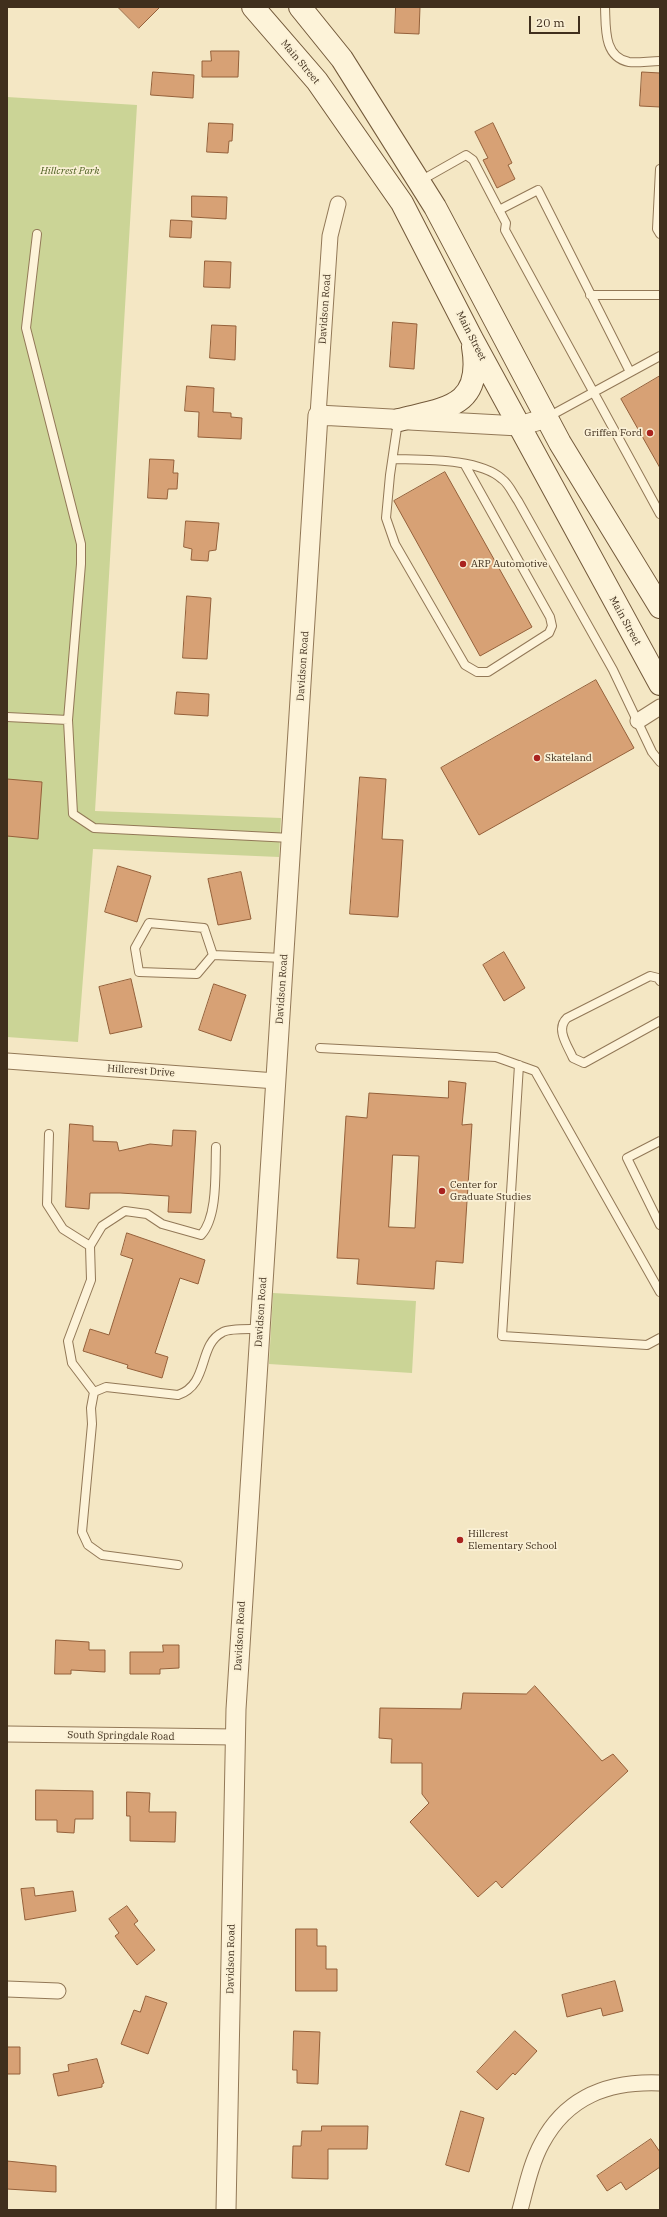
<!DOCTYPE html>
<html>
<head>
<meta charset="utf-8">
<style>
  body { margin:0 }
  #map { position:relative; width:667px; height:2217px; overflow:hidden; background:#f4e7c4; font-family:"IBM Plex Serif",serif }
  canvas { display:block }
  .frame { position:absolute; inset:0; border:8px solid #402f1d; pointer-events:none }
  .scale { position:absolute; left:529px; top:16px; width:51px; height:18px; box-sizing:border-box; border:2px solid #402f1d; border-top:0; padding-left:5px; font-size:12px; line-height:14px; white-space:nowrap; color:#402f1d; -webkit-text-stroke:3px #faf0d5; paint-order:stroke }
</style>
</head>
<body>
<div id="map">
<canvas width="667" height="2217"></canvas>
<div class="frame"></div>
<div class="scale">20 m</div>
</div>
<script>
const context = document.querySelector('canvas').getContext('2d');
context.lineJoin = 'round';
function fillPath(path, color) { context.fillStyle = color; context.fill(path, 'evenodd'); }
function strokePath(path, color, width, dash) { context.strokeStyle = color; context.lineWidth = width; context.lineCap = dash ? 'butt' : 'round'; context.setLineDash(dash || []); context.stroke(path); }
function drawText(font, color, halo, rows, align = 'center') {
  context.font = font + ' "IBM Plex Serif",serif'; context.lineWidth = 3.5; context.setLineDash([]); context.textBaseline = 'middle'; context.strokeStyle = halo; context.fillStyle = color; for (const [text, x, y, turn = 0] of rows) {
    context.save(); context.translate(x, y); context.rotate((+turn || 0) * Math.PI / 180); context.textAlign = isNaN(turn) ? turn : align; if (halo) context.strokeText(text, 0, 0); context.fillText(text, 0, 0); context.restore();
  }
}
const green = new Path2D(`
  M 7,97 L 137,105 L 95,811 L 281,818 L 279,857 L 93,849 L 78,1042 L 7,1037 Z
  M 273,1293 L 416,1301 L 412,1373 L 269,1364 Z`);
const building = new Path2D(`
  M 118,7 L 160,7 L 139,28 Z
  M 396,7 L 420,7 L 419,34 L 395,33 Z
  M 211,51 L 239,51 L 238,77 L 202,77 L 202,61 L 211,61 Z
  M 153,72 L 194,75 L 193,98 L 151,95 Z
  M 642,72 L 660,73 L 660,107 L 640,106 Z
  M 209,123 L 233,124 L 232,141 L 229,141 L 228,153 L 207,152 Z
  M 493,123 L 512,163 L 508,165 L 515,179 L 497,188 L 483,160 L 488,158 L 475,132 Z
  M 192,196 L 227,197 L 226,219 L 192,217 Z
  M 171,220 L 192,221 L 191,238 L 170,237 Z
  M 205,261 L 231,262 L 230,288 L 204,287 Z
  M 393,322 L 417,324 L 414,369 L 390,367 Z
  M 212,325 L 236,326 L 235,360 L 210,358 Z
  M 660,376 L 660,468 L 621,399 Z
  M 187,386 L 214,388 L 213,412 L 231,413 L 231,417 L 242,418 L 241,439 L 198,437 L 199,412 L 185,411 Z
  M 150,459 L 174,460 L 173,473 L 178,473 L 177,489 L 168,489 L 167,499 L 148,498 Z
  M 445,472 L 532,627 L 480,656 L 394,501 Z
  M 186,521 L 219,523 L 216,550 L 209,551 L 208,561 L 191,560 L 192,549 L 184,547 Z
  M 187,596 L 211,598 L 207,659 L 183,658 Z
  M 596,680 L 634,748 L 479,835 L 441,768 Z
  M 177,692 L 209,694 L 208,716 L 175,714 Z
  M 360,777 L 386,779 L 382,839 L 403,840 L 398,917 L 350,914 Z
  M 7,779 L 42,782 L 38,839 L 7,836 Z
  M 118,866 L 151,876 L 137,922 L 105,912 Z
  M 241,872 L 251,919 L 218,925 L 208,879 Z
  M 504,952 L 525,988 L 504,1001 L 483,965 Z
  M 131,979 L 142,1027 L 110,1034 L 99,987 Z
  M 214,984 L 246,995 L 231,1041 L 199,1030 Z
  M 449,1081 L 466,1083 L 462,1125 L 472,1124 L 463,1263 L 436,1261 L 434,1289 L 357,1284 L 359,1259 L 337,1258 L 346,1116 L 367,1118 L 369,1093 L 448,1098 ZM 393,1155 L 419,1156 L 415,1228 L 389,1227 Z
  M 70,1124 L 93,1126 L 93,1141 L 117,1142 L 119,1151 L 150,1144 L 172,1146 L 173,1130 L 196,1131 L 191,1213 L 168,1212 L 169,1196 L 120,1193 L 90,1193 L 89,1209 L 66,1207 Z
  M 127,1233 L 205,1260 L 198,1284 L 180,1278 L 155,1353 L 168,1357 L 162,1378 L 127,1368 L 128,1365 L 83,1351 L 90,1329 L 109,1335 L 133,1259 L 121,1255 Z
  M 56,1640 L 89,1642 L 89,1650 L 105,1650 L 105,1672 L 71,1670 L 71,1674 L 55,1674 Z
  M 163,1645 L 179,1645 L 179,1668 L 160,1669 L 160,1674 L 130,1674 L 130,1652 L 163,1652 Z
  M 535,1686 L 602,1761 L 613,1754 L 628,1771 L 502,1888 L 496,1881 L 478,1897 L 410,1822 L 429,1803 L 422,1794 L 422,1763 L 391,1763 L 392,1739 L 379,1738 L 380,1708 L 461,1709 L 463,1693 L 526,1694 Z
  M 36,1790 L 93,1791 L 93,1819 L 75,1819 L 74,1833 L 57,1832 L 57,1820 L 36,1820 Z
  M 127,1792 L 150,1793 L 149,1812 L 176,1812 L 175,1842 L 130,1841 L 130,1816 L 127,1816 Z
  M 34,1888 L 35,1896 L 73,1891 L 76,1911 L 25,1920 L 21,1889 Z
  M 127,1906 L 138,1921 L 134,1924 L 155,1950 L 137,1965 L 115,1936 L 119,1933 L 109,1919 Z
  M 296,1929 L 317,1929 L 317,1946 L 326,1946 L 326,1969 L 337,1969 L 337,1991 L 296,1991 Z
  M 615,1981 L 623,2011 L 603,2016 L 601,2008 L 567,2017 L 562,1995 Z
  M 146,1996 L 167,2003 L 148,2054 L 121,2044 L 134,2010 L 140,2012 Z
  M 294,2031 L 320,2032 L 318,2084 L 297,2083 L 297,2070 L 293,2070 Z
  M 515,2031 L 537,2051 L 515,2075 L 513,2073 L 497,2090 L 477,2072 Z
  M 7,2047 L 20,2047 L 20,2074 L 7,2074 Z
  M 97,2059 L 104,2083 L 102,2084 L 102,2087 L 58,2096 L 53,2074 L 69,2071 L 68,2065 Z
  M 461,2111 L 484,2118 L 469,2172 L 446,2165 Z
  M 322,2126 L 368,2126 L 367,2149 L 328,2149 L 328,2179 L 292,2178 L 293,2146 L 301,2146 L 302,2131 L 321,2131 Z
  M 651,2139 L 660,2152 L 660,2167 L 626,2190 L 621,2182 L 607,2191 L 597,2176 Z
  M 7,2161 L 56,2166 L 56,2192 L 7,2189 Z`);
const service = new Path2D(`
  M 605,7 C 606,27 603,57 629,62 C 638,63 650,61 660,61
  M 660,169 L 657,229 L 660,234
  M 420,181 L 466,155 L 473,160 L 506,223 L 505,230 L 660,514
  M 499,210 L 538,190 L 630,372
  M 37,234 L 26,328 L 81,544 L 81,564 L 68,720 L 73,814 L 94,828 L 291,838
  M 590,295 L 660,295
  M 548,417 L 660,356
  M 398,421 L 390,475 L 386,518 L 395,544 L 465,665 L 477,672 L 488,672 L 549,633 L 552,626 L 550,617 L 465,465
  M 393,459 C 423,460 479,458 502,479 C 509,484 513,494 518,501 L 613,670 L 652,752 L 660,762
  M 7,717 L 68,720
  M 213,955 L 204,928 L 149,923 L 135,948 L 139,972 L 197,974 L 213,955 L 284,958
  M 660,981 L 658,978 L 650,976 L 567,1018 C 555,1029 568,1046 573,1058 L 584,1063 L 660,1021
  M 320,1048 L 496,1057 L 535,1071 L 660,1292
  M 519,1065 L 502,1336 L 647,1345 L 660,1338
  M 49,1134 L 47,1204 L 63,1229 L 90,1246 L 91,1280 L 68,1341 L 72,1363 L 94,1392
  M 660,1141 L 627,1158 L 660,1225
  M 90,1246 L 102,1226 L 125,1211 L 147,1214 L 162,1224 L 201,1235 C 218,1217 215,1172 216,1147
  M 178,1565 L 102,1555 L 88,1545 L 82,1532 L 92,1424 L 91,1408 L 94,1392 L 106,1387 L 178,1395 C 210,1384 197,1345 223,1332 C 230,1328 251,1329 260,1329`);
const minor = new Path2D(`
  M 318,415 L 330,236 L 338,204
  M 638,721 L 660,707
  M 7,1061 L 276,1081
  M 7,1734 L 235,1737
  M 7,1989 L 58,1991
  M 520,2210 C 526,2188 531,2163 542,2143 C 567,2096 609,2081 660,2083`);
const tertiary = new Path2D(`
  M 226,2210 L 236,1709 L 318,415 L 519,426 L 547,418`);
const secondary = new Path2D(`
  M 253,7 L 317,81 L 402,203 L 472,339 L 660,684
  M 300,7 L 342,59 L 435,207 L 560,443 L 660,607
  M 399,420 C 446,408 483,407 473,347`);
const markers = [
  [650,433,4,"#a9231f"],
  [463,564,4,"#a9231f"],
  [537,758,4,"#a9231f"],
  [442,1191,4,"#a9231f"],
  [460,1540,4,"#a9231f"]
];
const streetNames = [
  ["Main Street",300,62,50],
  ["Davidson Road",325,309,-86],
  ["Main Street",471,336,63],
  ["Main Street",625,621,61],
  ["Davidson Road",303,666,-86],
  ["Davidson Road",282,989,-86],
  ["Hillcrest Drive",141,1071,4],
  ["Davidson Road",261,1312,-86],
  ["Davidson Road",240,1636,-87],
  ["South Springdale Road",121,1736,1],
  ["Davidson Road",231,1959,-89]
];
const parkNames = [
  ["Hillcrest Park",70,171]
];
const poiNames = [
  ["Griffen Ford",642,433,"right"],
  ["ARP Automotive",471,564],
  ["Skateland",545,758],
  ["Center for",450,1185],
  ["Graduate Studies",450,1197],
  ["Hillcrest",468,1534],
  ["Elementary School",468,1546]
];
fillPath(green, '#cbd496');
fillPath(building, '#d7a175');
strokePath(building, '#94603a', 1);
strokePath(service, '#927857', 10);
strokePath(minor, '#927857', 17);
strokePath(tertiary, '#927857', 21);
strokePath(secondary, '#73593a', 24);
strokePath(service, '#fdf3d9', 8);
strokePath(minor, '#fdf3d9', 15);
strokePath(tertiary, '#fdf3d9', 19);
strokePath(secondary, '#fdf3d9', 22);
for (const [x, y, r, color] of markers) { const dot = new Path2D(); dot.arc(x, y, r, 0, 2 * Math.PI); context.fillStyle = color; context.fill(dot); strokePath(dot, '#faf0d5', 1.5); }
drawText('10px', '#402f1d', '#faf0d5', streetNames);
drawText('italic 10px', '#4d5f21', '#faf0d5', parkNames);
drawText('10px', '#402f1d', '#faf0d5', poiNames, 'left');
</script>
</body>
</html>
